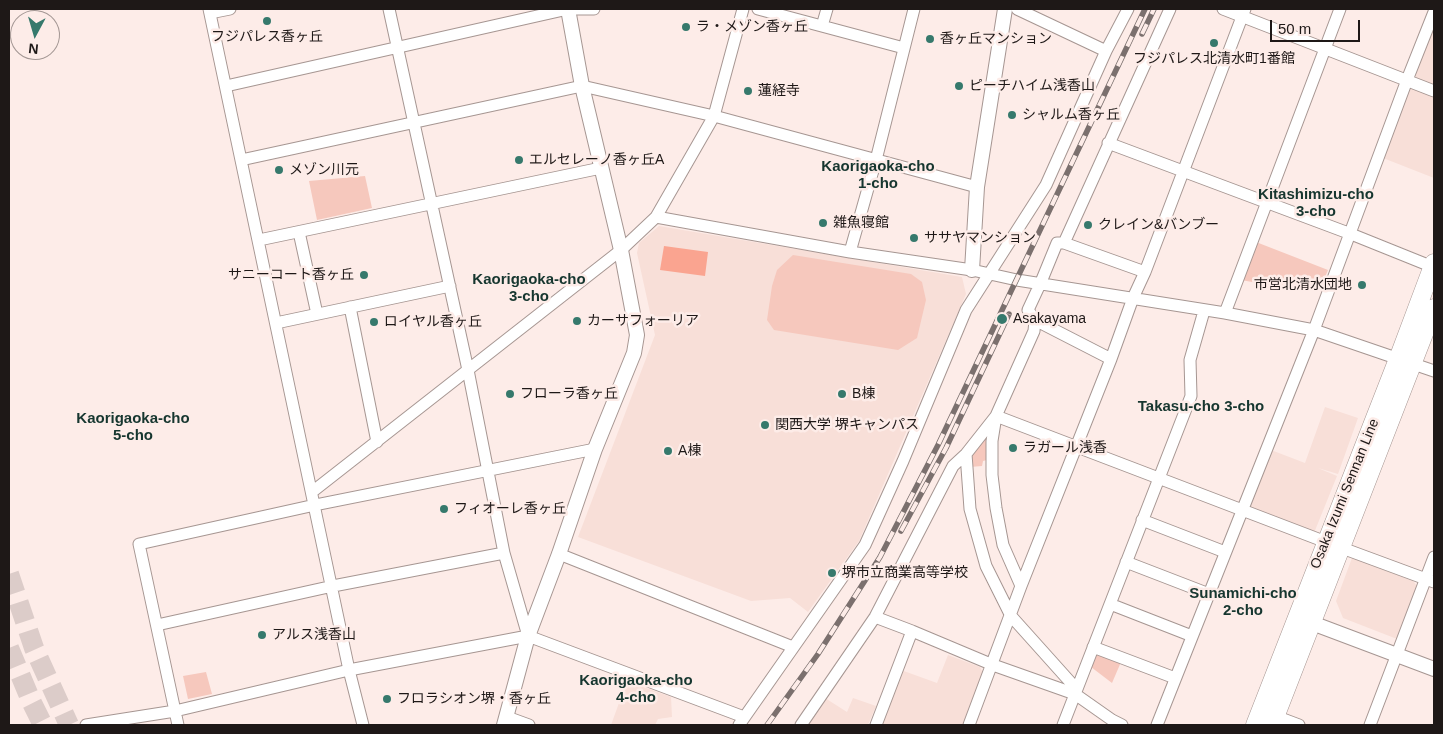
<!DOCTYPE html>
<html>
<head>
<meta charset="utf-8">
<style>
  body { margin:0 }
  #map { position:relative; width:1443px; height:734px; overflow:hidden; background:#fdece8; font-family:Arial,sans-serif }
  canvas { display:block }
  .frame { position:absolute; inset:0; border:10px solid #1e1817; pointer-events:none }
  .north { position:absolute; left:10px; top:10px; width:50px; height:50px; box-sizing:border-box; background:#fdece8; border:1px solid #a49794; border-radius:50%; rotate:186deg; font-size:14px; font-weight:700; line-height:20px; text-align:center; color:#1e1817 }
  .north::after { content:''; display:block; margin:auto; width:18px; height:22px; background:#36796c; clip-path:polygon(50% 0,100% 100%,50% 72%,0 100%) }
  .scale { position:absolute; left:1270px; top:20px; width:90px; height:22px; box-sizing:border-box; border:2px solid #1e1817; border-top:0; padding-left:6px; font-size:15px; line-height:18px; white-space:nowrap; color:#1e1817; -webkit-text-stroke:4px #fdece8; paint-order:stroke }
</style>
</head>
<body>
<div id="map">
<canvas width="1443" height="734"></canvas>
<div class="frame"></div>
<div class="north">N</div>
<div class="scale">50 m</div>
</div>
<script>
const context = document.querySelector('canvas').getContext('2d');
context.lineJoin = 'round';
function fillPath(path, color) { context.fillStyle = color; context.fill(path, 'evenodd'); }
function strokePath(path, color, width, dash) { context.strokeStyle = color; context.lineWidth = width; context.lineCap = dash ? 'butt' : 'round'; context.setLineDash(dash || []); context.stroke(path); }
function drawText(font, color, halo, rows, align = 'center') {
  context.font = font + ' Arial,"Noto Sans JP",sans-serif'; context.lineWidth = 5; context.setLineDash([]); context.textBaseline = 'middle'; context.strokeStyle = halo; context.fillStyle = color; for (const [text, x, y, turn = 0] of rows) {
    context.save(); context.translate(x, y); context.rotate((+turn || 0) * Math.PI / 180); context.textAlign = isNaN(turn) ? turn : align; if (halo) context.strokeText(text, 0, 0); context.fillText(text, 0, 0); context.restore();
  }
}
const built = new Path2D(`
  M 1434,22 L 1434,85 L 1417,79 L 1414,73 Z
  M 1410,87 L 1434,96 L 1434,178 L 1383,158 Z
  M 659,226 L 962,277 L 966,294 L 859,541 L 808,612 L 790,598 L 751,601 L 578,537 L 655,335 L 637,253 L 639,243 Z
  M 1325,407 L 1358,418 L 1338,474 L 1318,468 L 1337,476 L 1314,533 L 1249,507 L 1271,450 L 1305,463 Z
  M 1352,558 L 1413,581 L 1417,586 L 1397,639 L 1343,618 L 1336,601 Z
  M 948,655 L 980,667 L 983,673 L 963,725 L 880,725 L 901,670 L 937,683 Z
  M 627,681 L 671,697 L 672,717 L 658,719 L 655,725 L 611,725 Z
  M 825,698 L 847,712 L 853,698 L 876,706 L 868,725 L 807,725 Z`);
const green = new Path2D(`
  M 365,176 L 372,208 L 317,220 L 309,181 Z
  M 1256,242 L 1328,270 L 1323,282 L 1313,281 L 1308,292 L 1241,280 Z
  M 793,255 L 911,274 L 922,282 L 926,300 L 917,338 L 898,350 L 774,330 L 767,320 L 772,286 L 777,270 Z
  M 983,438 L 987,438 L 987,460 L 983,461 L 982,466 L 970,467 L 970,455 Z
  M 1099,653 L 1121,662 L 1112,683 L 1091,667 L 1094,656 Z
  M 206,672 L 212,694 L 188,699 L 183,676 Z`);
const water = new Path2D(`
  M 664,246 L 708,252 L 705,276 L 660,270 Z`);
const motorwayTunnel = new Path2D(`
  M 9,574 L 34,648 L 69,725
  M 9,648 L 32,703 L 43,725`);
const minor = new Path2D(`
  M 209,9 L 349,670 L 363,725
  M 389,9 L 468,370 L 504,553 L 528,636
  M 758,9 L 904,48
  M 1017,9 L 1106,51
  M 1223,9 L 1434,91
  M 210,13 L 230,9
  M 822,26 L 827,9
  M 226,86 L 568,9 L 594,9
  M 1108,143 L 1351,234 L 1433,267
  M 241,160 L 582,86 L 714,116 L 977,187
  M 656,217 L 850,252 L 972,270 L 1017,280 L 1225,313 L 1314,330 L 1434,371
  M 299,232 L 317,314
  M 259,240 L 601,168
  M 1064,243 L 1145,272
  M 850,252 L 876,160 L 914,9
  M 350,307 L 377,442
  M 1225,313 L 1340,9
  M 1035,320 L 1028,310 L 1041,282 L 1057,243 L 1064,243 L 1170,9
  M 276,323 L 450,286
  M 966,454 L 970,509 L 986,566 L 1011,616 L 1072,684 L 1075,694
  M 312,492 L 621,250 L 656,217 L 714,116 L 743,9
  M 1142,520 L 1225,552
  M 1342,548 L 1434,582
  M 559,554 L 793,647
  M 1126,562 L 1209,594
  M 1021,586 L 1003,545 L 996,508 L 992,475 L 992,441 L 996,416 L 1326,542
  M 1110,604 L 1192,636
  M 875,617 L 912,631 L 993,665 L 1075,694 L 1112,720 L 1122,725
  M 157,625 L 333,586 L 504,553
  M 1093,647 L 1175,678
  M 1275,716 L 1299,725
  M 507,717 L 529,725
  M 86,725 L 175,711 L 349,670 L 528,636 L 744,717
  M 178,725 L 139,544 L 315,505 L 595,449
  M 739,725 L 865,545 L 903,461 L 966,310 L 1046,185 L 1106,51 L 1128,9
  M 801,725 L 875,617 L 953,466 L 966,454 L 996,416 L 1034,331 L 1035,320 L 1111,359
  M 876,725 L 912,631
  M 969,725 L 1021,586 L 1111,359 L 1133,298 L 1145,272 L 1245,9
  M 1063,725 L 1191,396 L 1190,360 L 1204,311
  M 1157,725 L 1314,330 L 1407,80 L 1434,12
  M 1370,725 L 1434,557`);
const tertiary = new Path2D(`
  M 972,270 L 977,187 L 1005,9
  M 1304,620 L 1434,669
  M 504,725 L 528,636 L 559,554 L 595,449 L 634,353 L 637,335 L 621,250 L 582,86 L 568,9`);
const primary = new Path2D(`
  M 1255,725 L 1398,359 L 1434,263
  M 1272,725 L 1434,308`);
const rail = new Path2D(`
  M 1142,34 L 1154,9
  M 901,531 L 946,448 L 1009,314
  M 767,725 L 818,654 L 880,557 L 938,445 L 1145,9`);
const markers = [
  [267,21,5,"#36796c"],
  [686,27,5,"#36796c"],
  [930,39,5,"#36796c"],
  [1214,43,5,"#36796c"],
  [959,86,5,"#36796c"],
  [748,91,5,"#36796c"],
  [1012,115,5,"#36796c"],
  [519,160,5,"#36796c"],
  [279,170,5,"#36796c"],
  [823,223,5,"#36796c"],
  [1088,225,5,"#36796c"],
  [914,238,5,"#36796c"],
  [364,275,5,"#36796c"],
  [1362,285,5,"#36796c"],
  [1002,319,6,"#36796c"],
  [577,321,5,"#36796c"],
  [374,322,5,"#36796c"],
  [510,394,5,"#36796c"],
  [842,394,5,"#36796c"],
  [765,425,5,"#36796c"],
  [1013,448,5,"#36796c"],
  [668,451,5,"#36796c"],
  [444,509,5,"#36796c"],
  [832,573,5,"#36796c"],
  [262,635,5,"#36796c"],
  [387,699,5,"#36796c"]
];
const poiNames = [
  ["ラ・メゾン香ヶ丘",696,27],
  ["フジパレス香ヶ丘",267,37,"center"],
  ["香ヶ丘マンション",940,39],
  ["フジパレス北清水町1番館",1214,59,"center"],
  ["ピーチハイム浅香山",969,86],
  ["蓮経寺",758,91],
  ["シャルム香ヶ丘",1022,115],
  ["エルセレーノ香ヶ丘A",529,160],
  ["メゾン川元",289,170],
  ["雑魚寝館",833,223],
  ["クレイン&バンブー",1098,225],
  ["ササヤマンション",924,238],
  ["サニーコート香ヶ丘",354,275,"right"],
  ["市営北清水団地",1352,285,"right"],
  ["Asakayama",1013,319],
  ["カーサフォーリア",587,321],
  ["ロイヤル香ヶ丘",384,322],
  ["フローラ香ヶ丘",520,394],
  ["B棟",852,394],
  ["関西大学 堺キャンパス",775,425],
  ["ラガール浅香",1023,448],
  ["A棟",678,451],
  ["フィオーレ香ヶ丘",454,509],
  ["堺市立商業高等学校",842,573],
  ["アルス浅香山",272,635],
  ["フロラシオン堺・香ヶ丘",397,699]
];
const streetNames = [
  ["Osaka Izumi Sennan Line",1345,494,-68]
];
const neighbourhoodNames = [
  ["Kaorigaoka-cho",878,167],
  ["1-cho",878,184],
  ["Kitashimizu-cho",1316,195],
  ["3-cho",1316,212],
  ["Kaorigaoka-cho",529,280],
  ["3-cho",529,297],
  ["Takasu-cho 3-cho",1201,407],
  ["Kaorigaoka-cho",133,419],
  ["5-cho",133,436],
  ["Sunamichi-cho",1243,594],
  ["2-cho",1243,611],
  ["Kaorigaoka-cho",636,681],
  ["4-cho",636,698]
];
fillPath(built, '#f8dfd8');
fillPath(green, '#f6c8bd');
fillPath(water, '#faa490');
strokePath(motorwayTunnel, '#dcccc9', 20, [20, 10]);
strokePath(minor, '#a69692', 13);
strokePath(tertiary, '#a69692', 16);
strokePath(primary, '#a69692', 19);
strokePath(minor, '#fff', 11);
strokePath(tertiary, '#fff', 14);
strokePath(primary, '#fff', 18);
strokePath(rail, '#7b706e', 5.5);
strokePath(rail, '#fdece8', 4, [11]);
for (const [x, y, r, color] of markers) { const dot = new Path2D(); dot.arc(x, y, r, 0, 2 * Math.PI); context.fillStyle = color; context.fill(dot); strokePath(dot, '#fdece8', 2); }
drawText('14px', '#1e1817', '#fdece8', poiNames, 'left');
drawText('14px', '#1e1817', '#fdece8', streetNames);
drawText('bold 15px', '#16362f', '#fdece8', neighbourhoodNames);
</script>
</body>
</html>
